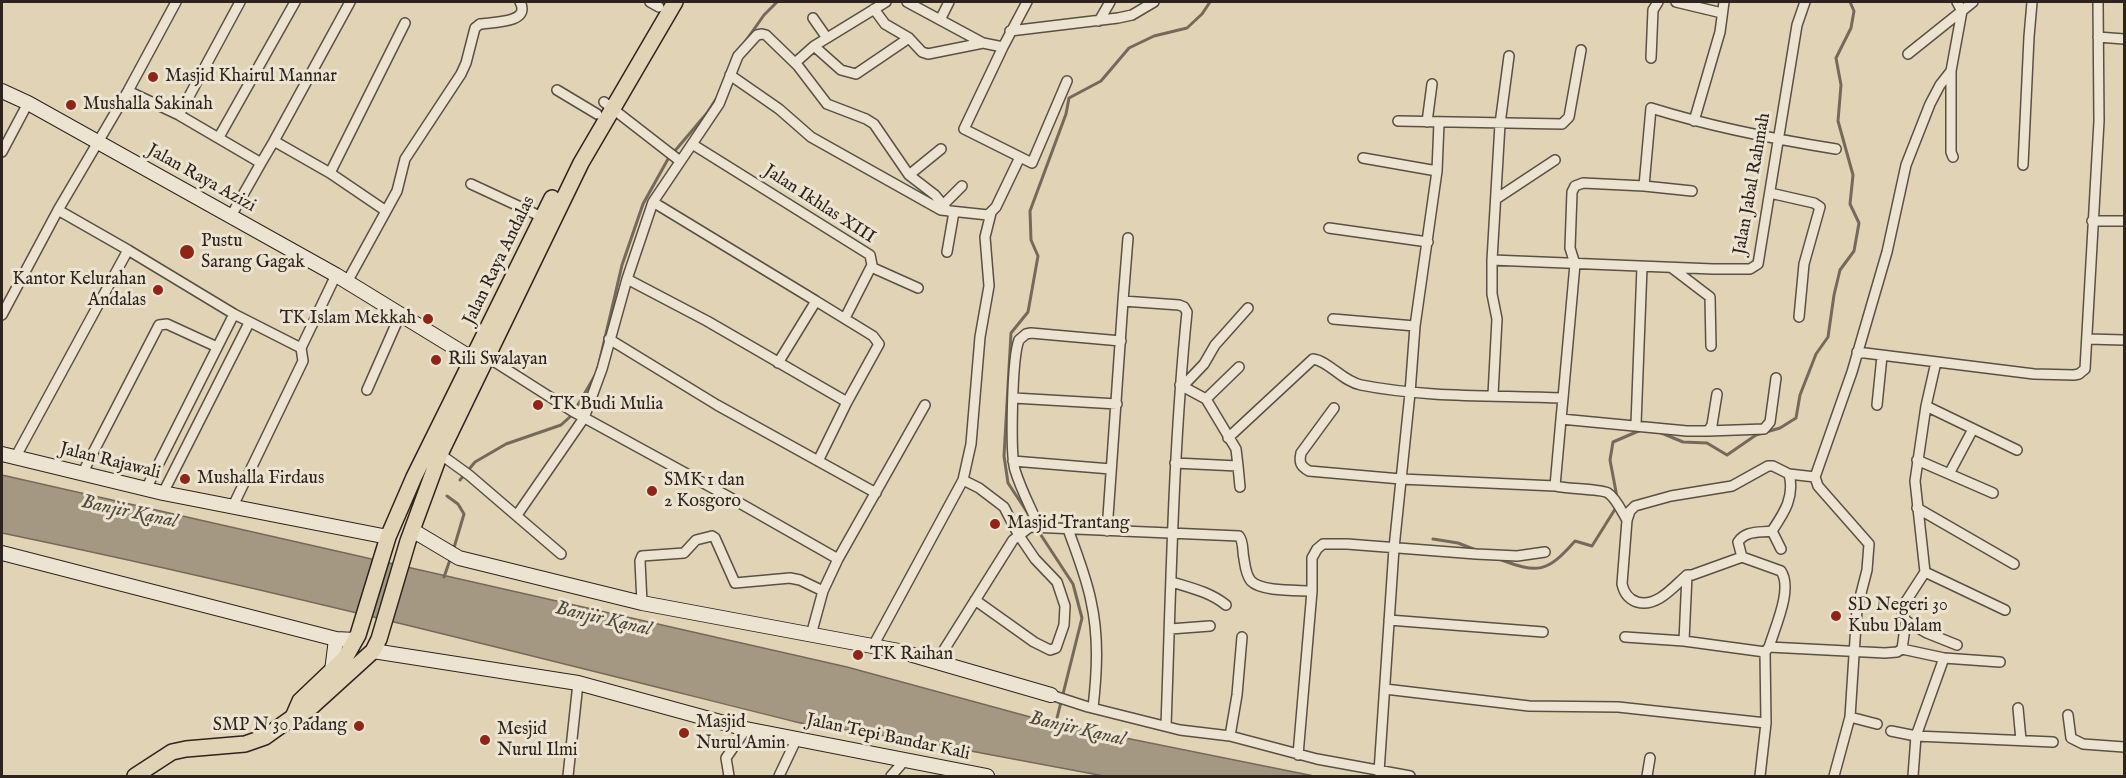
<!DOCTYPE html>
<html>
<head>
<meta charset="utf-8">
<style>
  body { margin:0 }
  #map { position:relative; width:2126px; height:778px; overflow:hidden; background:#e1d4b6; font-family:"IM FELL English",serif }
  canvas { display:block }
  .frame { position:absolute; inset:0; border:3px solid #2e241d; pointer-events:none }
</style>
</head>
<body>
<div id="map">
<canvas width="2126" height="778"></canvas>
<div class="frame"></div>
</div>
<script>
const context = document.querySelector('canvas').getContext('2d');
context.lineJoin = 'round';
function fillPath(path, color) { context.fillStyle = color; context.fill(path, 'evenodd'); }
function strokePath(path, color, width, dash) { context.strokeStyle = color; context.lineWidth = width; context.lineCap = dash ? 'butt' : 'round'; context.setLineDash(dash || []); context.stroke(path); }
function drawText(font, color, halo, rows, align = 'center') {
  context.font = font + ' "IM FELL English",serif'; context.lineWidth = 6; context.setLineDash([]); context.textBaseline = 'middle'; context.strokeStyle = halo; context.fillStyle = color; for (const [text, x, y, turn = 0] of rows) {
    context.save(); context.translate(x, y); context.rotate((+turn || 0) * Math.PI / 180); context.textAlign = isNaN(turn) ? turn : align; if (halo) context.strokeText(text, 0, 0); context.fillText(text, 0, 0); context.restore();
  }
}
const water = new Path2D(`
  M 2,475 L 847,667 L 1056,724 L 1314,776 L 1104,776 L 928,743 L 849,730 L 828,729 L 796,722 C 532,656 268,588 2,533 Z`);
const stream = new Path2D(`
  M 745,42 L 764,15 L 777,2
  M 1659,432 L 1683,442 L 1707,443 L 1727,455 L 1756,435 L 1780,428 L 1796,418 L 1800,395 L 1816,354 L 1828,337 L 1834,295 L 1840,270 L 1854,251 L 1859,223 L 1850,204 L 1853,175 L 1838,121 L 1841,85 L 1836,58 L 1851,28 L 1854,11 L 1850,2
  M 460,480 L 475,462 L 506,444 L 561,425 L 572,415 L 597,372 L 622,265 L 643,204 L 668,159 L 707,113 L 718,96
  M 447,496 L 458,504 L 464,514 L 453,551
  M 1617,497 L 1610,460 L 1613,442 L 1641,430
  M 1031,518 L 1008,483 L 1004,456 L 1011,333 L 1028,312 L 1038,256 L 1031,240 L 1030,211 L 1066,114 L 1069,98 L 1101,81 L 1129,48 L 1154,36 L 1187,28 L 1202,14 L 1210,2
  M 1037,529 L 1073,584 L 1082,618 L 1055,726
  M 1433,539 L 1458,543 L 1476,550
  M 1499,559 C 1538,574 1547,573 1575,541 L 1592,546 L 1617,506
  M 444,577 L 451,557`);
const street = new Path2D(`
  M 176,2 L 128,91 L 58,210 L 128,250 L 234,314 L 301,348
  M 650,2 L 659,7
  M 907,2 L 983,43 L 1003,47
  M 1676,2 L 1722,13
  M 874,9 L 885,24 L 909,38 L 922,52 L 928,54 L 983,43
  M 813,18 L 827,38
  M 940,20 L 949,2
  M 1099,21 L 1110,2
  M 1010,31 L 1118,18 L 1132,15 L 1154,2
  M 2098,37 L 2124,39
  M 814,46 L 841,70 L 856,74 L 909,38
  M 1908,54 L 1973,2
  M 1651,58 L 1653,10 L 1658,2
  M 795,63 L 814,46 L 886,2
  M 1951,71 L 1951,152 L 1953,157
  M 730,75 L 779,109 L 811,137 L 941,210 L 988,215 L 996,207 L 1020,157 L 964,129 L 1003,47 L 1027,2
  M 557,90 L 597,114
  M 128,91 L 179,115 L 261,163 L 231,216
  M 604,102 L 680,161
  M 179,115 L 240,2
  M 1398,121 L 1562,124 L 1569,117 L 1581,50
  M 1694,121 L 1720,32 L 1724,2
  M 1427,122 L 1432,84
  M 219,137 L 295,2
  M 274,141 L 330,173
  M 692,144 L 870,255 L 872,265 L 845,318
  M 2,152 L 28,103
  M 1020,157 L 1032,163 L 1067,81
  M 1363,158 L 1437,171 L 1415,326 L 1410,393 L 1394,548 L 1379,772
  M 261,163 L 274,141 L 350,2
  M 2023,165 L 2029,37 L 2032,2
  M 1437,171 L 1439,123
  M 909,175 L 941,149
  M 471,184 L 542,217
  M 1644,186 L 1692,191
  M 1770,193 L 1814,203 L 1820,207 L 1804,264 L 1799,317
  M 1496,199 L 1555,160
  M 653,202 L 816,301 L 778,363
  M 944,204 L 962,186
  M 386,211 L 330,173 L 405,23
  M 2092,221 L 2124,221
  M 1329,228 L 1428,242
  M 947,252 L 954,212
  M 1492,260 L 1500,124 L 1509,56
  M 871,267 L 918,288
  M 1672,268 L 1710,297 L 1711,346
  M 627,279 L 707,321 L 847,402
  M 347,282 L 397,191 L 405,159 L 461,74 L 466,63 L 475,28 L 480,24 C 494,22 531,23 520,2
  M 816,301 L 873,336 L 879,344 L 847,402 L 818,461
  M 1123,301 L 1128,238
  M 2,315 L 58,210
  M 1333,319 L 1415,326
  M 609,339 L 717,405 L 876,493
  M 2088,339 L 2124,340
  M 1857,352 L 2034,374 L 2074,375 L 2079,374 L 2085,369 L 2099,121 L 2098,2
  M 487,357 L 572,411 L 729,497 L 838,559
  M 1183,386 L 1204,364 L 1215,345 L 1248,308
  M 367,390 L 400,315
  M 1493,395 L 1497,319 L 1492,294 L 1492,260 L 1713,269 L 1750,269 L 1758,264 L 1797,25 L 1805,2
  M 1014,398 L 1117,404
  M 1563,398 L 1575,264 L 1570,248 L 1572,192 L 1575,186 L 1583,183 L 1644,186 L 1651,108 C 1712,127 1773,139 1836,149
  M 1206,399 L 1239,367
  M 1877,405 L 1882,356
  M 1926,406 L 2017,450
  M 1334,408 L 1301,453 C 1299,462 1300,466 1309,471 L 1401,479 L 1555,486 L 1561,419 L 1687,431 L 1708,431 L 1712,425 L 1717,394
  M 1636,424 L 1642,267
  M 1708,431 L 1764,429 L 1770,422 L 1776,378
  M 1228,438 L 1313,359 C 1329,361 1342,381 1361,385 C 1427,398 1496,395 1563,398 L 1561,419
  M 440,454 L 469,475 L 561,554
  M 15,458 L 128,250
  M 1917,460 L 1993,493
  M 1013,461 L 1111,469
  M 1175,463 L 1238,466 L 1236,449 L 1206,399 L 1180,385
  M 1238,466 L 1240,487
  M 82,474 L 159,325 L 167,324 L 217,347
  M 1949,474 L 1973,429
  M 963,480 L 979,488 L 1004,507 L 1018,534 L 1035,559 L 1057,582 L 1065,606 L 1064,625 L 1056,648 L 1050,650 L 1034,642 L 975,600
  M 1555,486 C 1567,489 1602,489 1608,493 C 1616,498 1622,512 1627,520
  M 146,489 L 234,314
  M 163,493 L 249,323
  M 232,508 L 303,361 L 301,348 L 336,275
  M 1917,508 L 2014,564
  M 517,515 L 584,418 L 602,369 L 627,279 L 653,202 L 719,104 L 738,56 L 757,35 L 762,34 L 766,35 L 798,66 L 827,104 L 866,119 L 874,124 L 909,175 L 935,195 L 948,211
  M 1039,527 C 1031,508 1021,490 1015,470 C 1010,453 1012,357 1019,340 L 1026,334 L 1031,333 L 1121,341
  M 1068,529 C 1076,552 1086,576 1091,601 C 1099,637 1097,672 1093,708
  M 1107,531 L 1123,301 L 1179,305 L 1184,307 L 1187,312 C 1173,450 1171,588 1166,726
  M 1772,531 L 1781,549
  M 1742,557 L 1738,542 C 1746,530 1759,533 1772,531 C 1784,513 1795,497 1789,474
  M 1925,572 L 2005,610
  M 1172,582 C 1191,588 1210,592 1226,605
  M 642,603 L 640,561 L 642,556 L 684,553 L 696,540 L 712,536 L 715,538 L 735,583 L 790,578 L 800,580 L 823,591
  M 1389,620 L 1543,632
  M 1906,621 L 1927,633 L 1957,645
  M 1170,629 L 1210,626
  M 811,635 L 823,591 L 838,559 L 925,405
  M 1625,637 L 1684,641 L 1687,575
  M 1684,641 L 1765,652
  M 873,646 L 963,480 L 971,444 L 980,337 L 989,286 L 985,237 L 991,213
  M 1769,647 C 1775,627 1793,589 1781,571 L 1742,557 L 1692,575 L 1687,575 C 1674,586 1657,608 1637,602 C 1628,599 1624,593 1622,584 L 1627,520 L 1630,511 L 1635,506 L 1671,496 L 1732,486 L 1768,466 L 1773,466 L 1789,474 L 1815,477
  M 1902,649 L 1906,621 L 1901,609 L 1925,572 L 1915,481 L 1926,406 L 1936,362
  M 937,661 L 1013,540 L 1030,527 L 1239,536 C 1244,542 1242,551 1244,559 C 1245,566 1246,575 1251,581 C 1262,592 1297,590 1312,591
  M 1385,689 L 1529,706 L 1618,707 L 1766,723
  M 1051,695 L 1088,707 L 1180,730 L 1230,736 L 1317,759 L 1410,776
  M 2018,708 L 2021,740
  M 2068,715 L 2071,738 L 2083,744 L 2124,747
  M 1850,717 L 1877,724
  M 1891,731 L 1916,736 L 2053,742
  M 1230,736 L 1237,695 L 1242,637
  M 1298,755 L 1312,591 L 1312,558 L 1317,549 L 1323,544 L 1347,544 L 1476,554 L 1517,556 L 1545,552
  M 568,776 L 578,683
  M 729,776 L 726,758 L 746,729
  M 779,776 L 797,738
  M 891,776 L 905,760
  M 1647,776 L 1650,758
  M 1760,776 L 1766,723 L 1765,652 L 1769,647 L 1885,653 L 1897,652 L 1902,649 L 1944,658
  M 1834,776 L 1850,717 L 1857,609 L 1867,570 L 1869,544 L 1818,486 L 1815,477 L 1852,372 L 1887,252 L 1906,165 L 1930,104 L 1940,85 L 1951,71 L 1962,11 L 1957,2
  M 1913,776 L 1916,736 L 1944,658 L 2000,662`);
const secondary = new Path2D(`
  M 2,91 L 28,103 L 336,275 L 473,359
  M 2,454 L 163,493 L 388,537
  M 412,530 L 459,558 L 642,603 L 899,651 L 1051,695
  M 2,553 L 336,639 L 355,640
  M 373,651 L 578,683 L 746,729 L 987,776
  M 332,671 L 336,639`);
const primary = new Path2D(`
  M 293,717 L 300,701 L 345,658 L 358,635 L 388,537 L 414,477 L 552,198
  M 135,776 L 172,752 L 186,749 L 245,744 L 265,737 L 293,717 L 308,710 L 373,651 L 379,639 L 408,541 L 440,454 L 581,163 L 675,2`);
const markers = [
  [153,77,6,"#8f2418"],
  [71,105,6,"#8f2418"],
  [187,252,8,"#8f2418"],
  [158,290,6,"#8f2418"],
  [428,319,6,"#8f2418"],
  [436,360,6,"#8f2418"],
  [538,405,6,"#8f2418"],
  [185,479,6,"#8f2418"],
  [652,491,6,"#8f2418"],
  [995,524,6,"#8f2418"],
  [1836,616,6,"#8f2418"],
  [858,655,6,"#8f2418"],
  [359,726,6,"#8f2418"],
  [684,733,6,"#8f2418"],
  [485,740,6,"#8f2418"]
];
const poiNames = [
  ["Masjid Khairul Mannar",165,77],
  ["Mushalla Sakinah",83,105],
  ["Pustu",201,242],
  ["Sarang Gagak",201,263],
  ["Kantor Kelurahan",146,280,"right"],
  ["Andalas",146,301,"right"],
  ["TK Islam Mekkah",416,319,"right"],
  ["Rili Swalayan",448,360],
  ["TK Budi Mulia",550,405],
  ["Mushalla Firdaus",197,479],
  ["SMK 1 dan",664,481],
  ["2 Kosgoro",664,502],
  ["Masjid Trantang",1007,524],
  ["SD Negeri 30",1848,606],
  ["Kubu Dalam",1848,627],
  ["TK Raihan",870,655],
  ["Masjid",696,723],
  ["Nurul Amin",696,744],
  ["SMP N 30 Padang",347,726,"right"],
  ["Mesjid",497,730],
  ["Nurul Ilmi",497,751]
];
const streetNames = [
  ["Jalan Raya Azizi",201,179,29],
  ["Jalan Jabal Rahmah",1753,184,-80],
  ["Jalan Ikhlas XIII",819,205,33],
  ["Jalan Raya Andalas",500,261,-64],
  ["Jalan Rajawali",110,462,14],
  ["Jalan Tepi Bandar Kali",888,738,12]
];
const waterNames = [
  ["Banjir Kanal",129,513,12],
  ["Banjir Kanal",603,620,13],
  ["Banjir Kanal",1077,730,13]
];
fillPath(water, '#a49882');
strokePath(water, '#756a5a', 1.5);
strokePath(stream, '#756a5a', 3);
strokePath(street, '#5b5043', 12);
strokePath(secondary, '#2e241d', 16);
strokePath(primary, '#2e241d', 18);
strokePath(street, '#ece3d0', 9);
strokePath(secondary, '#ece3d0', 14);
strokePath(primary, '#e1d4b6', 15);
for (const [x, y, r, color] of markers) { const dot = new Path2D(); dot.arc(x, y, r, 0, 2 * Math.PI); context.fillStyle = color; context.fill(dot); strokePath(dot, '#ece3d0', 2); }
drawText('18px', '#2e241d', '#ece3d0', poiNames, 'left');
drawText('18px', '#2e241d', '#ece3d0', streetNames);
drawText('italic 20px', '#51473b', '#ece3d0', waterNames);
</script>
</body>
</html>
